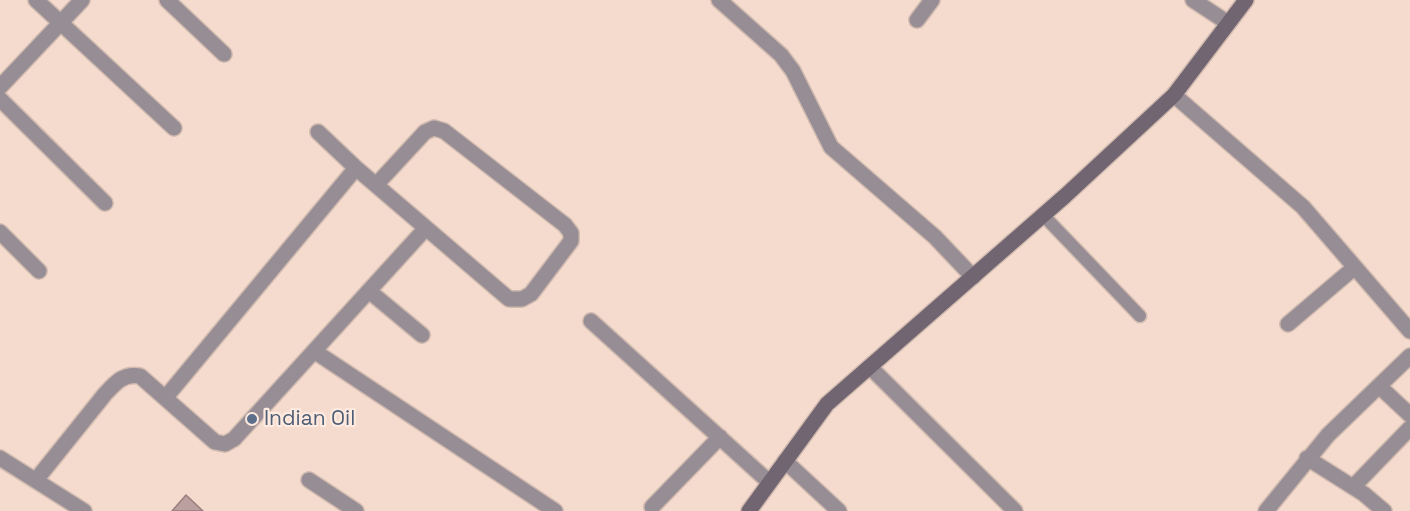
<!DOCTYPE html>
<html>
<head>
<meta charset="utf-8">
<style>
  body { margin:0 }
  canvas { display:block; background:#f5dbce }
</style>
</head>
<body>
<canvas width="1410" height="511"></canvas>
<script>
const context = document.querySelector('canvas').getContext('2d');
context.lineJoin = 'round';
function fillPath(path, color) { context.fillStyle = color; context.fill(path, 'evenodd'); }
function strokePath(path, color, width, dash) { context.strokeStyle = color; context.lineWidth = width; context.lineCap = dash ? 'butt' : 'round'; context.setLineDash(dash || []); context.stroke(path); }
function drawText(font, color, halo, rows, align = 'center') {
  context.font = font + ' "Space Grotesk",sans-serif'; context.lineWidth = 4.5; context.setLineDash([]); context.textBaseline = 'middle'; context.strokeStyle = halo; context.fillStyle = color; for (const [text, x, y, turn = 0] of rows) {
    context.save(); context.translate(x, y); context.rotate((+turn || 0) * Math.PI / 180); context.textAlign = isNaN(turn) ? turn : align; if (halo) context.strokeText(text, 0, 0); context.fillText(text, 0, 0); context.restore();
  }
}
const building = new Path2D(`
  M 186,495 L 203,511 L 172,511 Z`);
const lane = new Path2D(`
  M 1043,215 L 1140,316`);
const street = new Path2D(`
  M 36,0 L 174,128
  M 167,0 L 224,54
  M 719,0 L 781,55 L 793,71 L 831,147 L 935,237 L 973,277
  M 1193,0 L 1228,23
  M 917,20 L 932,0
  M 0,87 L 82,0
  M 1174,95 L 1303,207 L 1410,331
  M 0,99 L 105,203
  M 318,132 L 356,168 L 509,299 L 522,299 L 531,294 L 571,241 L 571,233 L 565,225 L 444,131 L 434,128 L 425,132 L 376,185
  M 0,232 L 39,271
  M 369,291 L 422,335
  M 591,321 L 769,482
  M 1288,324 L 1355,267
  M 314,351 L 555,511
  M 870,367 L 1015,511
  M 1379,386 L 1410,415
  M 166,397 L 356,168
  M 0,458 L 84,511
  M 1307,458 L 1364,494 L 1384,511
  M 785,461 L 839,511
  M 36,480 L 105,394 C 116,382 124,373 140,376 L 215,442 L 225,444 L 234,439 L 426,228
  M 309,480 L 356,511
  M 1353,487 L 1410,428
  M 652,507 L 720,437
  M 1266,511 L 1328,435 L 1410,356`);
const secondary = new Path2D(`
  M 749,511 L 827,404 L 1065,196 L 1174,95 L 1246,0`);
const markers = [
  [252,419,6,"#5c6f8a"]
];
const serviceNames = [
  ["Indian Oil",264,419]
];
fillPath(building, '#bca09f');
strokePath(building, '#997e7d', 1.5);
strokePath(lane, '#d1baaf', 15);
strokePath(street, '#d1baaf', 18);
strokePath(secondary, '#d1baaf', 18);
strokePath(lane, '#968d95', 12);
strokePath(street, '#968d95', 15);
strokePath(secondary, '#716571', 15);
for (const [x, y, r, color] of markers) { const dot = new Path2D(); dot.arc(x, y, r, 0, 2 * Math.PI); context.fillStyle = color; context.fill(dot); strokePath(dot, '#feeadf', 2); }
drawText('21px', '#4e5e75', '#feeadf', serviceNames, 'left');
</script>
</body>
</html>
